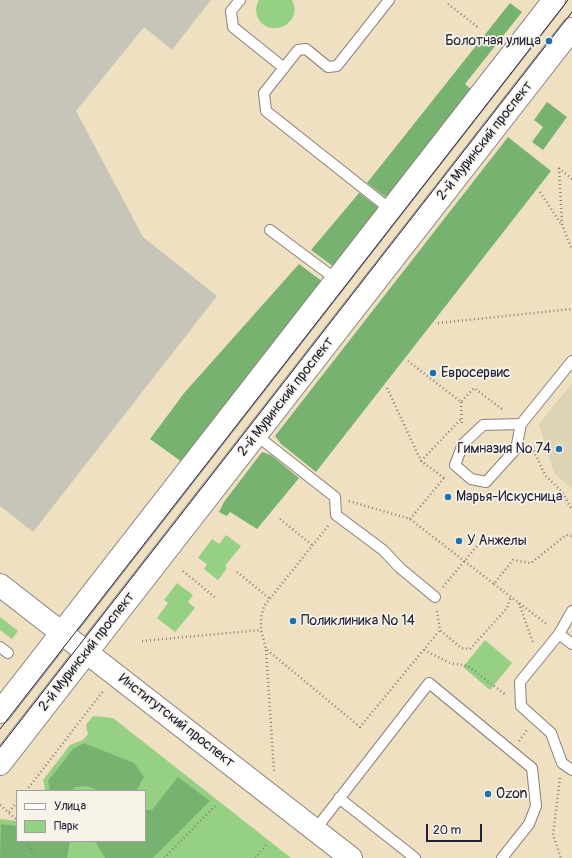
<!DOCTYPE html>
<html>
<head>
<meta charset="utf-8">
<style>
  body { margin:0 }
  #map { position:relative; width:572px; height:858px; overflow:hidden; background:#efe0c1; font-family:Pangolin,sans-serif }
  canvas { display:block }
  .legend { position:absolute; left:16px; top:790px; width:130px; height:52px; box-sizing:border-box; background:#f7f3e8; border:1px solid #a29fa3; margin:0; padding:5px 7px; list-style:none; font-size:12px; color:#22223b }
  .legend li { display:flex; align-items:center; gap:8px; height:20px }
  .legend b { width:20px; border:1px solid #a29fa3 }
  .scale { position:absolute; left:426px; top:824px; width:56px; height:18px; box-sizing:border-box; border:2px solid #22223b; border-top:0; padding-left:5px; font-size:12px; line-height:14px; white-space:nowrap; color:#22223b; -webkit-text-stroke:3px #f7f3e8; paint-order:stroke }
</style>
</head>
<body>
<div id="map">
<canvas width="572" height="858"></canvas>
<ul class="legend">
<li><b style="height:5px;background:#fff"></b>Улица</li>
<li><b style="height:11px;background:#96d083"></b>Парк</li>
</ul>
<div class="scale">20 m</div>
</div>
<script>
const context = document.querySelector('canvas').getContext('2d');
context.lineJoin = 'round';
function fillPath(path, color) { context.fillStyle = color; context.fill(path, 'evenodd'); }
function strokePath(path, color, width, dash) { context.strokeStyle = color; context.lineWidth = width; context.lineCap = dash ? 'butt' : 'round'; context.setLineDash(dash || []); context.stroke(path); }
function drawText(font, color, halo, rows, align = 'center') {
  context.font = font + ' Pangolin,sans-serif'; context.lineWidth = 3.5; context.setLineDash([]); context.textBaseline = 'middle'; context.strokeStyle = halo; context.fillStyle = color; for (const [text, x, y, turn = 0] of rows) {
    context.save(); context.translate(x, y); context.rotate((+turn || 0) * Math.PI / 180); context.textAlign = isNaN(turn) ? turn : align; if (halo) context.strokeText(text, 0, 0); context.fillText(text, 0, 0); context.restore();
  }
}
const built = new Path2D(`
  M 572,383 L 572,489 L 554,473 L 539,424 Z`);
const industrial = new Path2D(`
  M 0,0 L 211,0 L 172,50 L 144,27 L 76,111 L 143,237 L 217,296 L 33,532 L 0,506 Z`);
const green = new Path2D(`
  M 259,0 L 292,0 C 304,23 270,40 258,18 C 255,12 256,5 259,0 Z
  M 226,535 L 241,546 L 225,566 L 227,568 L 218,580 L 204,569 L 207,564 L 198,558 L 212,539 L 219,544 Z
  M 177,583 L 193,595 L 188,602 L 195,608 L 175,632 L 157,618 L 168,603 L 164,600 Z
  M 0,617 L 18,631 L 12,639 L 0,630 Z
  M 485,640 L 512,663 L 490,690 L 463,667 Z
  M 93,716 L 113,718 L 291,858 L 0,858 L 0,819 L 17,821 L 17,841 L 145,841 L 145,791 L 43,791 L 45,789 L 43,780 L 70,745 L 83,740 L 88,734 L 86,725 Z`);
const forest = new Path2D(`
  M 510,3 L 522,12 L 465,84 L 472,90 L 387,198 L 367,183 Z
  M 547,102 L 567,117 L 543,150 L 532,142 L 543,127 L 534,120 Z
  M 508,137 L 551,171 L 316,472 L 281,444 L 275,436 Z
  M 359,193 L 379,208 L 334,267 L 311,250 Z
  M 299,264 L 323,282 L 182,462 L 150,439 L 185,392 Z
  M 262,452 L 271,455 L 299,478 L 257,529 L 230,512 L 227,516 L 219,512 L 224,502 Z
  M 84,743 L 134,763 L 144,777 L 136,791 L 99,791 L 87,786 L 75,787 L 72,791 L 48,791 L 50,789 L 48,781 L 73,749 Z
  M 178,777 L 210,801 L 153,858 L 105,858 L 95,841 L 145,841 L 145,810 L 152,810 Z
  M 1,824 L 17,826 L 17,841 L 70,841 L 67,858 L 0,858 Z`);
const path = new Path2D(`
  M 448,4 L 479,28
  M 559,168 L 562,224 L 572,250
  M 559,168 L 572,179
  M 540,192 L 561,224
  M 438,323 L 572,309
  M 408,361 L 461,402 L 474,388 L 502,409
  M 387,388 L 421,461 L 444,478
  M 461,402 L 462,425
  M 532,447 L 545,475 L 562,492 L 572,510
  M 421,461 L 461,419
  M 349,501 L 410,519 L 494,584 L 513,560 L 531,563 L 566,535 L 572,536
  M 280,519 L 312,545
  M 410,519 L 444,478
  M 328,526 L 264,606 L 261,618 L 261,630 L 266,649 L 360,727 L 440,630
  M 183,571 L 217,599
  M 237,572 L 269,598
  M 494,584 L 548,625
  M 443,587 L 481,541
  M 519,603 L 533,643
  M 437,611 L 440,630 L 461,648 L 470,649 L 507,608 L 511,597
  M 142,641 L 261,630
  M 266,650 L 274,771
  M 424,650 L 450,663 L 468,666 L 506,695
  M 519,741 L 527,730
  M 560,778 L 553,835 L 561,858
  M 26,791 L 104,690
  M 0,805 L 17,820
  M 9,812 L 17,802
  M 27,841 L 35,858
  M 164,858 L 215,806
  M 255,858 L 266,845`);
const lane = new Path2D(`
  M 240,0 L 231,11 L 233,27 L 284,68
  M 389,0 L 337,66 L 328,67 L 306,49 L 298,50 L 264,93 L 266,111 L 391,210
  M 270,230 L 337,280
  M 521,424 L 483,425 L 463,444 L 455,465 L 471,479 L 486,482 L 516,449 L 521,424 L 572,361
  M 256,435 L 335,497 L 336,515 L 383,550 L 400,568 L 435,597
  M 572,611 L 559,634 L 520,682 L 521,706 L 551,733 L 562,763 L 572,770
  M 559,634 L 572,644
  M 0,647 L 8,653
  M 339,798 L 415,858
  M 315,830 L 429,683 L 532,768 L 536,806 L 529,824 L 502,858`);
const secondary = new Path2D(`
  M 0,585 L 351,858
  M 0,712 L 554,0
  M 0,764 L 572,29`);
const tram = new Path2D(`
  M 0,729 L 568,0
  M 0,747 L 572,12`);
const markers = [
  [549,41,4,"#1f6fb2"],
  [433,373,4,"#1f6fb2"],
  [559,449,4,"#1f6fb2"],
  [448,497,4,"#1f6fb2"],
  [459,541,4,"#1f6fb2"],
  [293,621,4,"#1f6fb2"],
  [488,794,4,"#1f6fb2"]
];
const poiNames = [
  ["Болотная улица",541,41,"right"],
  ["Евросервис",441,373],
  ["Гимназия № 74",551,449,"right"],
  ["Марья-Искусница",456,497],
  ["У Анжелы",467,541],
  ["Поликлиника № 14",301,621],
  ["Ozon",496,794]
];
const streetNames = [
  ["2-й Муринский проспект",485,141,-52],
  ["2-й Муринский проспект",286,397,-52],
  ["2-й Муринский проспект",87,652,-52],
  ["Институтский проспект",176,721,38]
];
fillPath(built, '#ddd4b5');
fillPath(industrial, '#c7c5b8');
fillPath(green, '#96d083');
fillPath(forest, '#78b271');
strokePath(lane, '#88817e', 12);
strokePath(secondary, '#88817e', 24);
strokePath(path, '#88817e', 2.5, [1, 3]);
strokePath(lane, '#fff', 10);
strokePath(secondary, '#fff', 22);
strokePath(tram, '#22223b', 1);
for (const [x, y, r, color] of markers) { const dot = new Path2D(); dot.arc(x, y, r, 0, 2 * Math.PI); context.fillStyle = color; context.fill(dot); strokePath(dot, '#f7f3e8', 1.5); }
drawText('14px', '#22223b', '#f7f3e8', poiNames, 'left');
drawText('14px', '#22223b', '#f7f3e8', streetNames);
</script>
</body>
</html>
